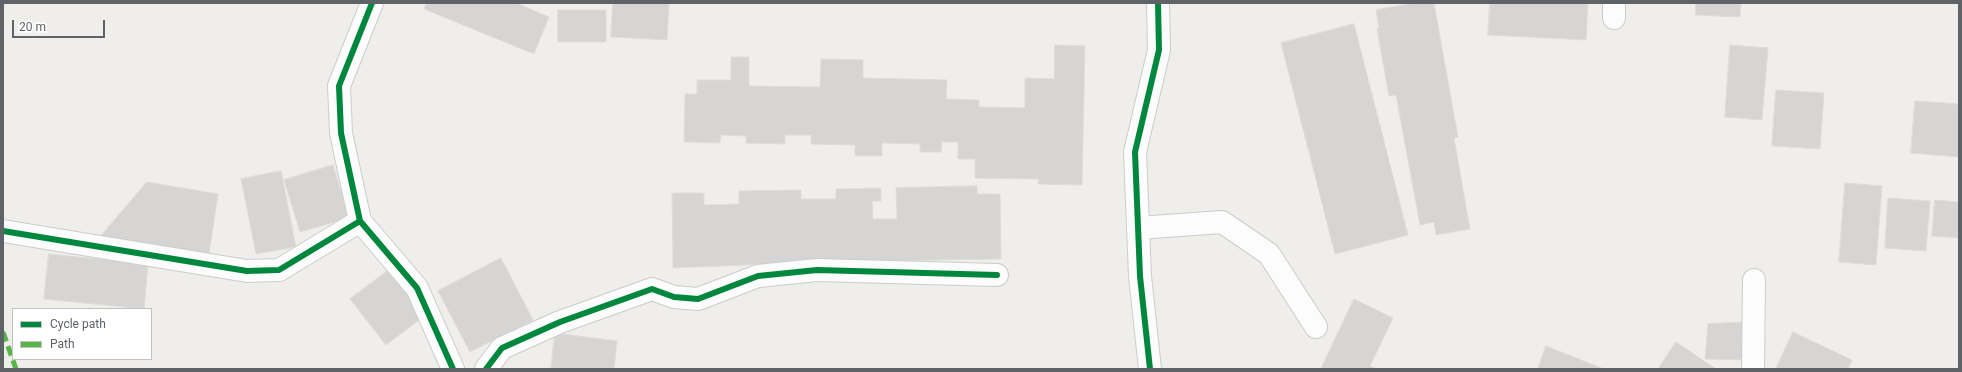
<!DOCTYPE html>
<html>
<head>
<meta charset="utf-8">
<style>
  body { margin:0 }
  #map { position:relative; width:1962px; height:372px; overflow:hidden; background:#efeeea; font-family:Roboto,sans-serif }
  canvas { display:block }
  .frame { position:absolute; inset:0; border:4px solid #5f6368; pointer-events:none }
  .legend { position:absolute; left:12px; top:308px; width:140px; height:52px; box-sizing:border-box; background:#fff; border:1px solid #bfc1c3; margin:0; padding:5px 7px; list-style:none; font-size:12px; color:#5f6368 }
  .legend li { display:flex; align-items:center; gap:8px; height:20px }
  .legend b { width:20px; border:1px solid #bfc1c3 }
  .scale { position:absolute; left:12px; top:20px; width:93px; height:18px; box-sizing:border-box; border:2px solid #5f6368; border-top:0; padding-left:5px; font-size:12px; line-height:14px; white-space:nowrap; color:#5f6368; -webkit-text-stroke:3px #fff; paint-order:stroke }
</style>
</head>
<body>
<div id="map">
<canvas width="1962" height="372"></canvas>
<div class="frame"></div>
<ul class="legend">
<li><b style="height:5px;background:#00873e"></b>Cycle path</li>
<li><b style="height:5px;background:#58b549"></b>Path</li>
</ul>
<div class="scale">20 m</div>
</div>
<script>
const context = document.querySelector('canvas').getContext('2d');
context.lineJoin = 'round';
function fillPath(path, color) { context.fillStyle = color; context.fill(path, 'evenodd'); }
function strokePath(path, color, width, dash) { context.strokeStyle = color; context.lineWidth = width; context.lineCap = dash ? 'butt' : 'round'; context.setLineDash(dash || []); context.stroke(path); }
const building = new Path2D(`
  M 427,3 L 516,3 L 549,17 L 534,54 L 424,9 Z
  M 613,3 L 669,3 L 667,40 L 611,37 Z
  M 1415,3 L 1434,3 L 1458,137 L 1454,138 L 1470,229 L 1436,235 L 1434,222 L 1420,225 L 1396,95 L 1389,96 L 1377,29 L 1379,28 L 1376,10 Z
  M 1490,3 L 1588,3 L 1586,40 L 1488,35 Z
  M 1696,3 L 1741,3 L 1740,17 L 1696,15 Z
  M 558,10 L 606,10 L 606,42 L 558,42 Z
  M 1354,24 L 1408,235 L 1335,254 L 1281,43 Z
  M 1055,45 L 1085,46 L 1082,185 L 1038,184 L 1039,179 L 975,178 L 975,159 L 958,159 L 958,142 L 942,142 L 941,152 L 920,152 L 920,144 L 882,143 L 882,156 L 855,156 L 855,145 L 811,144 L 811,135 L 785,135 L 785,144 L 746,143 L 746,136 L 721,135 L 720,143 L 684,142 L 685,94 L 697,94 L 697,80 L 731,80 L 731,57 L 749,57 L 749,86 L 820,87 L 821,59 L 863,60 L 863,78 L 947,80 L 946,99 L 979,100 L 979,107 L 1025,108 L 1025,78 L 1054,79 Z
  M 1730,45 L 1768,48 L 1762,120 L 1725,117 Z
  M 1776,90 L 1824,93 L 1820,149 L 1772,146 Z
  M 1915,101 L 1959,104 L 1959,157 L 1911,153 Z
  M 333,165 L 349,218 L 300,232 L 284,180 Z
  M 281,171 L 296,247 L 256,254 L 241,179 Z
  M 147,182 L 218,194 L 209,254 L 100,237 Z
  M 1845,183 L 1882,186 L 1876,265 L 1839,262 Z
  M 977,186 L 977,194 L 1000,194 L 1001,259 L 815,262 L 673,268 L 672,193 L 704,193 L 704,205 L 739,204 L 739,191 L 801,190 L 801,199 L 836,199 L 836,189 L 881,188 L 881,201 L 872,201 L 873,219 L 897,219 L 896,188 Z
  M 1888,198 L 1930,201 L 1926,251 L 1885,248 Z
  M 1935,200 L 1959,202 L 1959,238 L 1932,236 Z
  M 49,254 L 148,264 L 144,309 L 44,299 Z
  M 501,258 L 533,320 L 470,352 L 438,291 Z
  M 390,269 L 426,315 L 386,345 L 350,299 Z
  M 1354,299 L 1393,318 L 1370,366 L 1376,369 L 1321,369 Z
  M 1747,322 L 1746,360 L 1705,359 L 1708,324 Z
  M 1793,332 L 1852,360 L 1848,369 L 1776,369 Z
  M 555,333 L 617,341 L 614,369 L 551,369 Z
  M 1676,342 L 1716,369 L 1658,369 Z
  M 1546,346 L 1604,369 L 1538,369 Z`);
const minor = new Path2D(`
  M 372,3 L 339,86 L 341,133 L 360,221 L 417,288 L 453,369
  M 1614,18 L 1614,3
  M 1138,228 L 1222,222 L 1269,254 L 1316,327
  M 3,231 L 247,271 L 279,270 L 360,221
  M 486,369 L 502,348 L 560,322 L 652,289 L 674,297 L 698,299 L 758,276 L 817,270 L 997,275
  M 1150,369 L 1140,276 L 1135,152 L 1159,50 L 1158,3
  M 1753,369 L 1754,280`);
const quiet = new Path2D(`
  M 3,332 L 16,369`);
const cycleway = new Path2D(`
  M 372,3 L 339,86 L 341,133 L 360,221 L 417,288 L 453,369
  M 3,231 L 247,271 L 279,270 L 360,221
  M 486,369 L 502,348 L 560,322 L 652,289 L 674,297 L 698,299 L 758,276 L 817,270 L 997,275
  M 1150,369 L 1140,276 L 1135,152 L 1159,50 L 1158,3`);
fillPath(building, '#d6d5d3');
strokePath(building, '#deddd9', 1);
strokePath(minor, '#cbcccc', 24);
strokePath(minor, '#fdfcfc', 22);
strokePath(quiet, '#58b549', 5, [10, 5]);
strokePath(cycleway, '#00873e', 6);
</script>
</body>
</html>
